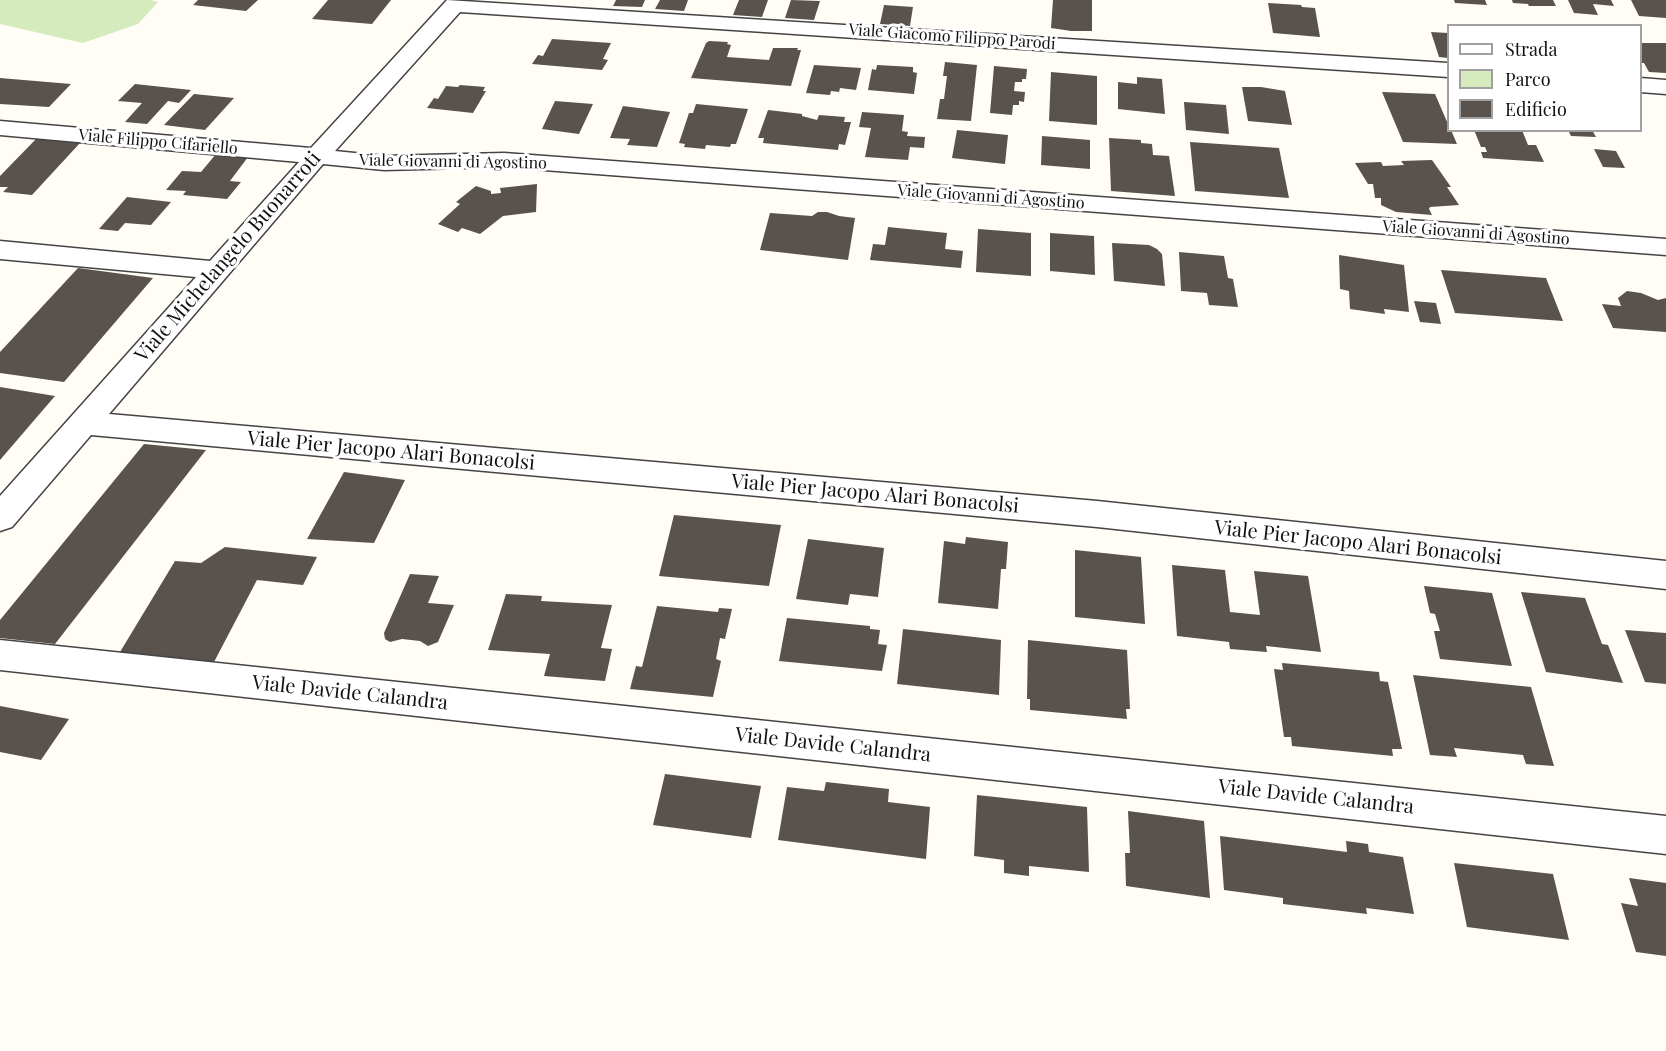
<!DOCTYPE html>
<html>
<head>
<meta charset="utf-8">
<style>
  body { margin:0 }
  #map { position:relative; width:1666px; height:1051px; overflow:hidden; background:#fffdf5; font-family:"Playfair Display",serif }
  canvas { display:block }
  .legend { position:absolute; left:1447px; top:24px; width:195px; height:108px; box-sizing:border-box; background:#fff; border:2px solid #a0a0a0; margin:0; padding:8px 10px; list-style:none; font-size:18px; color:#111 }
  .legend li { display:flex; align-items:center; gap:12px; height:30px }
  .legend b { width:30px; border:2px solid #a0a0a0 }
</style>
</head>
<body>
<div id="map">
<canvas width="1666" height="1051"></canvas>
<ul class="legend">
<li><b style="height:8px;background:#fff"></b>Strada</li>
<li><b style="height:16px;background:#d5ebbd"></b>Parco</li>
<li><b style="height:16px;background:#5a524d"></b>Edificio</li>
</ul>
</div>
<script>
const context = document.querySelector('canvas').getContext('2d');
context.lineJoin = 'round';
function fillPath(path, color) { context.fillStyle = color; context.fill(path, 'evenodd'); }
function strokePath(path, color, width, dash) { context.strokeStyle = color; context.lineWidth = width; context.lineCap = dash ? 'butt' : 'round'; context.setLineDash(dash || []); context.stroke(path); }
function drawText(font, color, halo, rows, align = 'center') {
  context.font = font + ' "Playfair Display",serif'; context.lineWidth = 6; context.setLineDash([]); context.textBaseline = 'middle'; context.strokeStyle = halo; context.fillStyle = color; for (const [text, x, y, turn = 0] of rows) {
    context.save(); context.translate(x, y); context.rotate((+turn || 0) * Math.PI / 180); context.textAlign = isNaN(turn) ? turn : align; if (halo) context.strokeText(text, 0, 0); context.fillText(text, 0, 0); context.restore();
  }
}
const green = new Path2D(`
  M 0,0 L 151,0 L 158,2 L 138,24 L 83,43 L 0,24 Z`);
const building = new Path2D(`
  M 198,0 L 258,0 L 246,11 L 193,5 Z
  M 328,0 L 391,0 L 372,24 L 312,19 Z
  M 616,0 L 645,0 L 642,7 L 613,6 Z
  M 660,0 L 688,0 L 684,11 L 655,9 Z
  M 739,0 L 768,0 L 762,17 L 733,15 Z
  M 791,0 L 820,1 L 814,20 L 785,18 Z
  M 1053,0 L 1092,0 L 1092,31 L 1071,31 L 1051,28 Z
  M 1454,0 L 1485,0 L 1487,5 L 1455,3 Z
  M 1512,0 L 1553,0 L 1556,6 L 1529,6 L 1528,4 L 1513,3 Z
  M 1568,0 L 1611,0 L 1614,6 L 1593,4 L 1598,15 L 1574,13 Z
  M 1631,0 L 1666,0 L 1666,18 L 1639,16 Z
  M 1268,3 L 1301,5 L 1302,7 L 1315,8 L 1320,37 L 1273,33 Z
  M 884,5 L 913,7 L 910,26 L 880,24 Z
  M 1431,32 L 1448,33 L 1448,58 L 1439,57 Z
  M 552,39 L 611,43 L 603,59 L 608,60 L 602,70 L 532,64 L 538,55 L 543,56 Z
  M 709,41 L 728,42 L 727,44 L 731,45 L 727,57 L 769,60 L 773,48 L 798,48 L 797,50 L 801,50 L 791,86 L 691,78 L 706,43 Z
  M 1640,43 L 1666,43 L 1666,73 L 1649,72 L 1644,63 L 1640,63 Z
  M 945,62 L 977,65 L 971,121 L 937,119 L 940,99 L 944,99 L 947,76 L 943,76 Z
  M 814,65 L 861,68 L 856,90 L 840,88 L 839,92 L 831,91 L 830,95 L 806,93 Z
  M 877,65 L 913,67 L 913,72 L 917,73 L 914,94 L 868,90 L 872,69 L 876,70 Z
  M 994,66 L 1027,69 L 1026,79 L 1022,79 L 1022,82 L 1015,82 L 1014,91 L 1025,92 L 1024,102 L 1019,101 L 1019,105 L 1013,105 L 1012,115 L 990,113 Z
  M 1051,72 L 1097,76 L 1097,125 L 1049,121 Z
  M 1137,77 L 1162,79 L 1165,114 L 1118,109 L 1118,82 L 1137,84 Z
  M 0,78 L 71,84 L 49,107 L 0,104 Z
  M 135,84 L 191,90 L 179,103 L 168,101 L 147,124 L 125,122 L 142,103 L 118,101 Z
  M 460,85 L 485,87 L 483,91 L 486,91 L 473,113 L 427,108 L 434,98 L 438,99 L 446,86 L 458,87 Z
  M 1242,87 L 1261,87 L 1285,91 L 1292,125 L 1248,121 Z
  M 1382,92 L 1435,94 L 1448,124 L 1448,130 L 1451,130 L 1457,144 L 1403,142 Z
  M 194,94 L 234,98 L 205,130 L 164,125 Z
  M 555,101 L 593,104 L 579,134 L 542,129 Z
  M 1184,102 L 1226,105 L 1229,134 L 1186,130 Z
  M 696,104 L 748,109 L 736,144 L 731,144 L 730,147 L 706,145 L 705,149 L 684,147 L 685,144 L 679,143 L 689,113 L 693,113 Z
  M 623,106 L 670,112 L 657,147 L 627,145 L 630,139 L 610,138 Z
  M 768,110 L 802,114 L 802,116 L 817,120 L 819,115 L 845,117 L 844,122 L 851,122 L 845,145 L 839,144 L 838,150 L 763,143 L 764,138 L 758,138 Z
  M 862,112 L 904,115 L 902,131 L 908,132 L 907,136 L 925,137 L 924,148 L 910,147 L 908,160 L 865,157 L 871,128 L 859,127 Z
  M 957,130 L 1008,135 L 1005,164 L 952,158 Z
  M 1474,130 L 1522,130 L 1528,145 L 1536,145 L 1544,162 L 1483,158 L 1481,152 L 1487,152 L 1485,147 L 1481,147 Z
  M 1568,130 L 1592,130 L 1596,137 L 1571,136 Z
  M 1042,136 L 1090,140 L 1090,169 L 1041,165 Z
  M 1109,138 L 1141,140 L 1141,143 L 1152,144 L 1153,155 L 1169,156 L 1175,196 L 1111,191 Z
  M 36,139 L 80,143 L 32,195 L 3,192 L 8,187 L 0,187 L 0,176 Z
  M 1190,142 L 1279,148 L 1289,198 L 1195,191 Z
  M 1594,149 L 1616,151 L 1625,168 L 1603,167 Z
  M 216,154 L 248,157 L 230,181 L 241,182 L 227,199 L 183,195 L 186,191 L 166,190 L 182,171 L 201,172 Z
  M 1432,160 L 1451,187 L 1447,187 L 1459,205 L 1430,207 L 1429,209 L 1432,215 L 1396,212 L 1381,205 L 1381,198 L 1375,198 L 1373,184 L 1368,184 L 1355,163 L 1381,162 L 1383,166 L 1404,165 L 1401,161 Z
  M 537,184 L 536,212 L 503,216 L 480,234 L 462,228 L 458,232 L 438,224 L 460,204 L 456,202 L 476,186 L 491,191 L 491,194 L 501,193 L 500,188 Z
  M 127,197 L 171,202 L 151,225 L 125,223 L 118,231 L 99,229 Z
  M 818,212 L 827,212 L 839,216 L 855,218 L 848,260 L 760,250 L 770,213 L 812,216 Z
  M 888,227 L 947,233 L 945,249 L 963,251 L 961,268 L 870,260 L 873,244 L 885,245 Z
  M 978,229 L 1031,233 L 1031,276 L 976,272 Z
  M 1050,233 L 1094,236 L 1095,275 L 1050,271 Z
  M 1112,243 L 1149,245 L 1157,249 L 1162,254 L 1165,286 L 1114,281 Z
  M 1179,252 L 1224,256 L 1228,278 L 1233,279 L 1238,307 L 1209,305 L 1207,293 L 1181,291 Z
  M 1339,255 L 1404,265 L 1409,312 L 1384,309 L 1385,314 L 1350,309 L 1349,291 L 1340,289 Z
  M 78,268 L 153,278 L 64,382 L 0,373 L 0,352 Z
  M 1441,270 L 1546,278 L 1563,321 L 1455,313 Z
  M 1627,291 L 1641,293 L 1658,300 L 1666,298 L 1666,332 L 1613,328 L 1602,304 L 1621,306 L 1618,298 Z
  M 1414,301 L 1436,303 L 1441,324 L 1420,322 Z
  M 0,387 L 55,396 L 0,460 Z
  M 144,444 L 206,450 L 55,644 L 0,638 L 0,620 Z
  M 344,472 L 405,480 L 374,543 L 307,539 Z
  M 674,515 L 781,525 L 769,586 L 659,576 Z
  M 966,537 L 1008,542 L 1006,569 L 1001,569 L 998,609 L 938,603 L 944,541 L 965,544 Z
  M 808,539 L 884,548 L 878,597 L 850,594 L 848,605 L 796,599 Z
  M 225,547 L 317,557 L 303,585 L 257,580 L 214,662 L 120,652 L 175,561 L 201,563 Z
  M 1075,550 L 1141,557 L 1145,624 L 1075,617 Z
  M 1172,565 L 1225,570 L 1230,612 L 1260,615 L 1254,571 L 1308,576 L 1321,652 L 1266,646 L 1267,652 L 1230,649 L 1229,642 L 1177,636 Z
  M 410,574 L 439,576 L 428,603 L 454,605 L 438,642 L 428,646 L 420,641 L 402,639 L 390,642 L 385,639 L 384,633 Z
  M 1424,586 L 1492,593 L 1512,666 L 1440,659 L 1434,631 L 1440,631 L 1435,614 L 1430,613 Z
  M 1521,592 L 1585,598 L 1602,644 L 1608,645 L 1623,683 L 1546,672 Z
  M 506,594 L 542,596 L 541,601 L 612,605 L 601,648 L 612,649 L 605,681 L 544,676 L 550,654 L 488,650 Z
  M 657,606 L 718,612 L 719,608 L 732,609 L 725,639 L 720,638 L 716,659 L 721,661 L 713,697 L 630,689 L 636,666 L 642,667 Z
  M 787,618 L 870,626 L 870,629 L 880,630 L 878,644 L 887,645 L 882,671 L 779,661 Z
  M 903,629 L 1001,640 L 999,695 L 897,684 Z
  M 1625,630 L 1666,633 L 1666,684 L 1645,682 Z
  M 1028,640 L 1127,650 L 1130,709 L 1126,709 L 1127,719 L 1030,710 L 1030,699 L 1027,699 Z
  M 1282,663 L 1379,672 L 1380,681 L 1388,682 L 1402,749 L 1392,749 L 1393,756 L 1292,746 L 1291,737 L 1284,737 L 1274,669 L 1283,670 Z
  M 1413,675 L 1531,687 L 1554,766 L 1526,764 L 1523,755 L 1454,748 L 1457,757 L 1430,755 Z
  M 0,706 L 69,719 L 41,760 L 0,752 Z
  M 665,774 L 761,786 L 751,838 L 653,825 Z
  M 826,782 L 889,789 L 888,802 L 930,807 L 926,859 L 778,840 L 787,787 L 824,791 Z
  M 977,795 L 1087,807 L 1089,872 L 1029,866 L 1029,876 L 1004,873 L 1004,860 L 974,856 Z
  M 1128,811 L 1204,821 L 1210,898 L 1126,886 L 1125,853 L 1130,853 Z
  M 1220,836 L 1347,852 L 1346,841 L 1368,844 L 1369,852 L 1403,857 L 1414,914 L 1366,908 L 1367,914 L 1283,904 L 1283,898 L 1224,890 Z
  M 1454,863 L 1553,874 L 1569,940 L 1467,927 Z
  M 1629,878 L 1666,883 L 1666,956 L 1636,952 L 1621,903 L 1638,906 Z`);
const minor = new Path2D(`
  M 447,0 L 1448,63 L 1448,77 L 460,12 L 335,151 L 384,156 L 504,153 L 1666,239 L 1666,255 L 504,167 L 384,170 L 323,164 L 109,414 L 1097,501 L 1666,561 L 1666,589 L 1097,527 L 91,435 L 12,527 L 0,531 L 0,496 L 196,277 L 0,259 L 0,241 L 210,261 L 299,162 L 0,135 L 0,121 L 311,148 Z
  M 1640,78 L 1666,80 L 1666,94 L 1640,92 Z
  M 0,640 L 1666,816 L 1666,854 L 0,670 Z`);
const farStreetnames = [
  ["Viale Giacomo Filippo Parodi",952,37,4],
  ["Viale Filippo Cifariello",158,142,5],
  ["Viale Giovanni di Agostino",453,162,1],
  ["Viale Giovanni di Agostino",991,197,4],
  ["Viale Giovanni di Agostino",1476,233,4]
];
const streetNames = [
  ["Viale Michelangelo Buonarroti",228,257,-49],
  ["Viale Pier Jacopo Alari Bonacolsi",391,451,5],
  ["Viale Pier Jacopo Alari Bonacolsi",875,494,5],
  ["Viale Pier Jacopo Alari Bonacolsi",1358,543,6],
  ["Viale Davide Calandra",350,693,6],
  ["Viale Davide Calandra",833,745,6],
  ["Viale Davide Calandra",1316,797,6]
];
fillPath(green, '#d5ebbd');
fillPath(building, '#5a524d');
strokePath(minor, '#444', 3);
fillPath(minor, '#fff');
drawText('16px', '#111', '#fff', farStreetnames);
drawText('20px', '#111', '#fff', streetNames);
</script>
</body>
</html>
